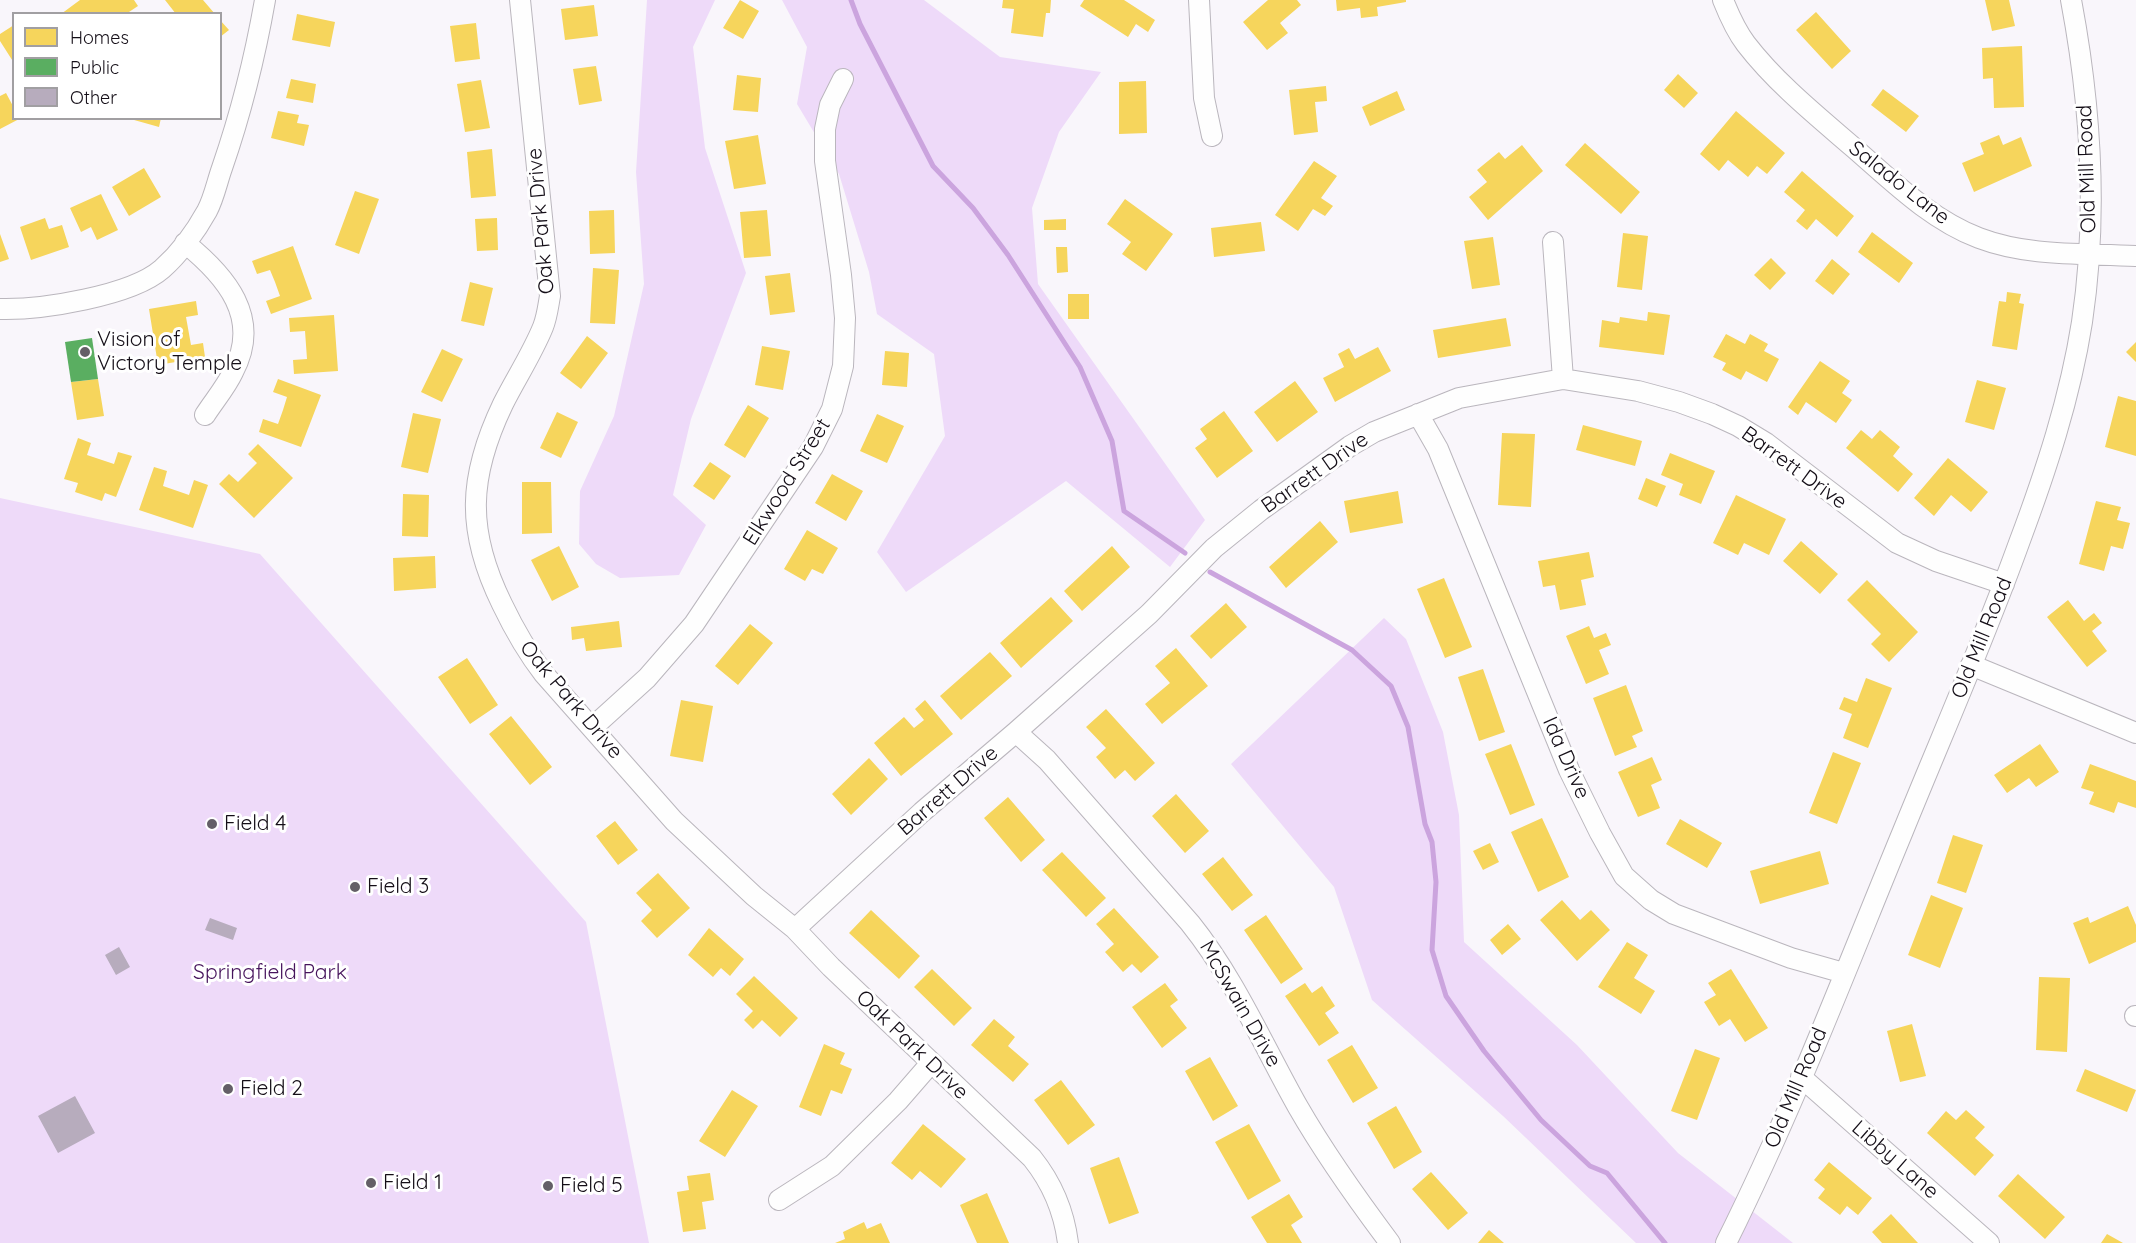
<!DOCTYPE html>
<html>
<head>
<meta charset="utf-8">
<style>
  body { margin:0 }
  #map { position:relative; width:2136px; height:1243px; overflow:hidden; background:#f9f6fb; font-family:Quicksand,sans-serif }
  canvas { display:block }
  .legend { position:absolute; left:12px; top:12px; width:210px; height:108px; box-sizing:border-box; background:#fff; border:2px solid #a19fa2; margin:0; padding:8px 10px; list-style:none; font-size:18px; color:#140e17 }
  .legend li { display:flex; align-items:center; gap:12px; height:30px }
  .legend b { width:30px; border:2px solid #a19fa2 }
</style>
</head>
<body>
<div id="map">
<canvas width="2136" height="1243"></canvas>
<ul class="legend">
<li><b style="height:16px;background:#f6d55c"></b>Homes</li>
<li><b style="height:16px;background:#5aae61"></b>Public</li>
<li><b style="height:16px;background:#b7acbd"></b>Other</li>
</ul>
</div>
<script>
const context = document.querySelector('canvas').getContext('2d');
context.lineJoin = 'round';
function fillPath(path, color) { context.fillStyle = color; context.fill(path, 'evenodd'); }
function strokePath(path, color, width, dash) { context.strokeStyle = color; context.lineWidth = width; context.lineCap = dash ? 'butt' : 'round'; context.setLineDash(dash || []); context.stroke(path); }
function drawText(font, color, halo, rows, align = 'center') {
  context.font = font + ' Quicksand,sans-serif'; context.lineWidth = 6; context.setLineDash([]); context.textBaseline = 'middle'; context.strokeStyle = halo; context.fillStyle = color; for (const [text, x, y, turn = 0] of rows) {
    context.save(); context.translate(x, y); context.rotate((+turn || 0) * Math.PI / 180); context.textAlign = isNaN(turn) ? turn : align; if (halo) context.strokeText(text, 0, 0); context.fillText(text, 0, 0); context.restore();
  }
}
const green = new Path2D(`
  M 647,0 L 715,0 L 693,47 L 705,148 L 746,273 L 691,419 L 673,495 L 706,525 L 679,575 L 620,578 L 596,564 L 579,544 L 580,491 L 614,416 L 644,284 L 636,172 Z
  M 782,0 L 924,0 L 1000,57 L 1101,72 L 1059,132 L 1032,208 L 1038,284 L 1205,520 L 1170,567 L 1066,481 L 906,592 L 877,552 L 945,436 L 934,354 L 877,314 L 869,272 L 839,174 L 797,104 L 807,47 Z
  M 0,498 L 260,554 L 586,922 L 649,1243 L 0,1243 Z
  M 1384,618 L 1406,639 L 1443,732 L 1459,815 L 1464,942 L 1577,1045 L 1678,1153 L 1793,1243 L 1636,1243 L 1503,1116 L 1372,1000 L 1334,887 L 1231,764 Z`);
const homes = new Path2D(`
  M 80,0 L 134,0 L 138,6 L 126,14 L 61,14 Z
  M 165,0 L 203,0 L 215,14 L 176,14 Z
  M 740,0 L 759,11 L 743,39 L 723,28 Z
  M 1003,0 L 1051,0 L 1050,13 L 1046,13 L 1043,37 L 1011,33 L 1014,9 L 1002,8 Z
  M 1084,0 L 1124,0 L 1155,20 L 1148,32 L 1136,24 L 1128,37 L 1080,6 Z
  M 1268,0 L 1297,0 L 1301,5 L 1280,23 L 1288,33 L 1267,50 L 1243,22 Z
  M 1336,0 L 1406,0 L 1406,2 L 1377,7 L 1378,16 L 1361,18 L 1360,8 L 1337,11 Z
  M 1985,0 L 2009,0 L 2015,26 L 1992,31 Z
  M 594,5 L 598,36 L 565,40 L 561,9 Z
  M 1816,12 L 1851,51 L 1832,69 L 1796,30 Z
  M 297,14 L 335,22 L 330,47 L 292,40 Z
  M 220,20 L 229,30 L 220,37 Z
  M 476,23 L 480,59 L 455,62 L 450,26 Z
  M 14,25 L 14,63 L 0,41 L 0,34 Z
  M 2022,46 L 2024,107 L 1994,108 L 1993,78 L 1983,79 L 1982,48 Z
  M 596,66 L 602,101 L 579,105 L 573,69 Z
  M 1678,74 L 1698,93 L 1684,108 L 1664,90 Z
  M 737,75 L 761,78 L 758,112 L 733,110 Z
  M 291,79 L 316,84 L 313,103 L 286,98 Z
  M 481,80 L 490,128 L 465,132 L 457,84 Z
  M 1146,81 L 1147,133 L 1119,134 L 1119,82 Z
  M 1326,86 L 1327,101 L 1315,102 L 1318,132 L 1294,135 L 1289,90 Z
  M 1883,89 L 1919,116 L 1906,132 L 1871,105 Z
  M 1397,91 L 1405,110 L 1370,126 L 1362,107 Z
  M 6,93 L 14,108 L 14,118 L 21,118 L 0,129 L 0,96 Z
  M 278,111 L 299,115 L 297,123 L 309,125 L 304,146 L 271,138 Z
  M 1736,111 L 1785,153 L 1767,174 L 1757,166 L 1748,177 L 1728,160 L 1719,171 L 1700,154 Z
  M 127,118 L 161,118 L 159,127 Z
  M 758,135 L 766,184 L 734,189 L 725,141 Z
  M 1999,135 L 2003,145 L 2021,137 L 2032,166 L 1974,192 L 1962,163 L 1984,154 L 1980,143 Z
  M 1585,143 L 1640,192 L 1621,214 L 1565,165 Z
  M 1522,145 L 1543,171 L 1488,220 L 1469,197 L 1487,182 L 1477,170 L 1499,152 L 1505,159 Z
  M 492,149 L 496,196 L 471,198 L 467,152 Z
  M 1314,161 L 1337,176 L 1321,198 L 1333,206 L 1325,216 L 1313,209 L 1298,231 L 1275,215 Z
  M 144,168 L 161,197 L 129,216 L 112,187 Z
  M 1802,171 L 1854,216 L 1837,237 L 1816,219 L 1807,230 L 1796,221 L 1805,210 L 1784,192 Z
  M 355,191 L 379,199 L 359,254 L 335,245 Z
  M 101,194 L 118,230 L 97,240 L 91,227 L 81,232 L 70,208 Z
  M 1125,199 L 1173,234 L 1146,271 L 1122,254 L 1131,242 L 1107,224 Z
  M 614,210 L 615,253 L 590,254 L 589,211 Z
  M 767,210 L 771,256 L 744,258 L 740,212 Z
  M 45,218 L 49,229 L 62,225 L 69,247 L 31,260 L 20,227 Z
  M 497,218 L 498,250 L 477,251 L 475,219 Z
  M 1066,219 L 1066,230 L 1044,230 L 1044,220 Z
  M 1261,222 L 1265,251 L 1214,257 L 1211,228 Z
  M 1872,232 L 1913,263 L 1899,283 L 1858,252 Z
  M 1623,233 L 1648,236 L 1642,290 L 1617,287 Z
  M 0,234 L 9,259 L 0,262 Z
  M 1493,237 L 1500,285 L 1472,289 L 1464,241 Z
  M 293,246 L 312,299 L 271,314 L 266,301 L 280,296 L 275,282 L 270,270 L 257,274 L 252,261 Z
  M 1056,247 L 1067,247 L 1068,272 L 1057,273 Z
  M 1771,258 L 1786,273 L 1770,290 L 1754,275 Z
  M 1832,259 L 1850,274 L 1833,295 L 1815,281 Z
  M 593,268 L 619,270 L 615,324 L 590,323 Z
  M 790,273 L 795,312 L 770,315 L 765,276 Z
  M 470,282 L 493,288 L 484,326 L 461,321 Z
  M 2007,292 L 2021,294 L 2019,303 L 2024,304 L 2017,350 L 1992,346 L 1999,301 L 2006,302 Z
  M 1068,294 L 1089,294 L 1089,319 L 1068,319 Z
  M 196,301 L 198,315 L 186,317 L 191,345 L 203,343 L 205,357 L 158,365 L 149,309 Z
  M 1648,312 L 1670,315 L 1664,355 L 1599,347 L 1602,320 L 1619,323 L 1620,317 L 1647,321 Z
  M 334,315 L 338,371 L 294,374 L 293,360 L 307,359 L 305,331 L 290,332 L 289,318 Z
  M 1506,318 L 1511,346 L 1438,358 L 1433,330 Z
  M 1726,334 L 1745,344 L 1750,334 L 1768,344 L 1764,351 L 1779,359 L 1767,382 L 1746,371 L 1741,380 L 1722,370 L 1726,363 L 1713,357 Z
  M 587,336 L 608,353 L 581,389 L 560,373 Z
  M 2136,342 L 2136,362 L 2126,352 Z
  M 762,346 L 790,351 L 783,390 L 755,385 Z
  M 1378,347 L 1391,371 L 1335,402 L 1323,378 L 1344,367 L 1338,354 L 1349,348 L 1355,359 Z
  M 442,349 L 463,359 L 442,402 L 421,392 Z
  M 885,351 L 909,353 L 907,387 L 882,385 Z
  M 1820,361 L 1850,381 L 1842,393 L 1852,400 L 1836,423 L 1806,402 L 1798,415 L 1788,407 Z
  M 98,379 L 104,416 L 77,420 L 71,382 Z
  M 278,379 L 321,395 L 301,447 L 259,432 L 263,419 L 278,424 L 283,410 L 287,397 L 273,392 Z
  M 1977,380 L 2006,388 L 1994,430 L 1965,422 Z
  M 1295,381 L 1318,412 L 1277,442 L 1254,412 Z
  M 2118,396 L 2136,401 L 2136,456 L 2105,447 Z
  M 748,405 L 769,418 L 745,458 L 724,445 Z
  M 1224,411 L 1253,451 L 1217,478 L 1195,448 L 1207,439 L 1200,429 Z
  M 557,412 L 578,422 L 561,458 L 540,448 Z
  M 413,413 L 441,419 L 428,473 L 401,467 Z
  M 877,414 L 904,426 L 887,463 L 860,451 Z
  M 1583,425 L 1642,441 L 1635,466 L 1576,450 Z
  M 1861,430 L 1872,439 L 1880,430 L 1900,447 L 1893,456 L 1913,474 L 1898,492 L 1846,448 Z
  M 1502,433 L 1535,434 L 1531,507 L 1498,505 Z
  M 78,438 L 91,443 L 87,455 L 114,464 L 118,452 L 132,456 L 116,497 L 105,493 L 102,501 L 75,492 L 78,483 L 64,479 Z
  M 258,444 L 293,478 L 254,518 L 219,484 L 229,474 L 238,482 L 257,463 L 248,454 Z
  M 1670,453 L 1715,471 L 1701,504 L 1679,495 L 1683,484 L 1661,475 Z
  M 1948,458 L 1988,492 L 1971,512 L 1951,495 L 1934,516 L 1914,498 Z
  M 710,462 L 731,476 L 714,500 L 693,486 Z
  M 154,467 L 167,471 L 163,486 L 189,495 L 194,480 L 208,485 L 193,528 L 139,510 Z
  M 832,474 L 863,491 L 846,521 L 815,503 Z
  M 1646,478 L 1666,486 L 1657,507 L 1638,499 Z
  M 522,482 L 551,482 L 552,533 L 522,534 Z
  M 1398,491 L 1403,523 L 1350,533 L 1344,501 Z
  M 403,494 L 429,495 L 428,537 L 402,536 Z
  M 1736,495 L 1786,519 L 1769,555 L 1744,543 L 1738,555 L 1713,543 Z
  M 2096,501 L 2121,507 L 2117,520 L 2130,523 L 2123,549 L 2111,546 L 2104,571 L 2079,564 Z
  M 1320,521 L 1338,542 L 1286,588 L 1269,567 Z
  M 807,530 L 838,548 L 823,574 L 812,569 L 805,581 L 784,569 Z
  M 1801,541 L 1838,574 L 1820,594 L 1783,561 Z
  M 559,546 L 579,587 L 552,601 L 531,560 Z
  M 1112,546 L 1130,567 L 1082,611 L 1064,591 Z
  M 1589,552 L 1594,577 L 1581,580 L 1586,605 L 1560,610 L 1555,585 L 1543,587 L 1538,561 Z
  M 435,556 L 436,588 L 394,591 L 393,558 Z
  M 1444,578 L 1472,647 L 1445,658 L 1417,589 Z
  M 1867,580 L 1918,632 L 1889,662 L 1871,644 L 1881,634 L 1847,600 Z
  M 1051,597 L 1073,621 L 1021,668 L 1000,643 Z
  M 2068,600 L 2084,621 L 2094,613 L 2102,623 L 2092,631 L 2107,651 L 2087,667 L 2047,617 Z
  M 1226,603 L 1247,627 L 1211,659 L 1190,636 Z
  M 619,621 L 622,647 L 586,651 L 584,638 L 572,640 L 571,627 Z
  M 750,624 L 773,643 L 738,685 L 715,666 Z
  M 1589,626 L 1594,638 L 1606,633 L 1611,645 L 1599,650 L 1609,674 L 1586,684 L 1566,636 Z
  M 1176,648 L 1208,686 L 1162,724 L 1145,704 L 1170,683 L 1155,666 Z
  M 990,652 L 1012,676 L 961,720 L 940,696 Z
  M 467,658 L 498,705 L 470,724 L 438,677 Z
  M 1483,669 L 1505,732 L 1479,741 L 1458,677 Z
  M 1866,678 L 1892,688 L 1868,748 L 1843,738 L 1852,714 L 1839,709 L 1844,697 L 1857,702 Z
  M 1626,685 L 1643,731 L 1632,736 L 1637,747 L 1615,756 L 1593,698 Z
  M 681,700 L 713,706 L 703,762 L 670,756 Z
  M 925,700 L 953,734 L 901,776 L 874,743 L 904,717 L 914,728 L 924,720 L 915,709 Z
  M 1106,709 L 1155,763 L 1135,781 L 1125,770 L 1115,779 L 1096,757 L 1106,748 L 1086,727 Z
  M 511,716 L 552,767 L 530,785 L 489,734 Z
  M 1511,744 L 1535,805 L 1510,815 L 1485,754 Z
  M 2040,744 L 2059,772 L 2036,787 L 2029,778 L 2007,793 L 1994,775 Z
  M 1833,752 L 1861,763 L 1837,824 L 1809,813 Z
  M 1652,757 L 1662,780 L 1651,785 L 1660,808 L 1638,817 L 1618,772 Z
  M 869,758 L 888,779 L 851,815 L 832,794 Z
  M 2090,764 L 2136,781 L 2136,808 L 2118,802 L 2114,813 L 2089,804 L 2094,792 L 2081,788 Z
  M 1176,794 L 1209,831 L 1185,853 L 1152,816 Z
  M 1008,797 L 1045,840 L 1021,862 L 984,818 Z
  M 1542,818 L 1569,877 L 1538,892 L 1511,832 Z
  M 1680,819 L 1722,843 L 1707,868 L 1666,844 Z
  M 615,821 L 638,850 L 618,865 L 596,836 Z
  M 1953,835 L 1983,845 L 1966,893 L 1937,883 Z
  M 1490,843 L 1499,862 L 1483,870 L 1473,851 Z
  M 1820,851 L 1829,884 L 1760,904 L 1750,871 Z
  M 1062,852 L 1106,898 L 1086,917 L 1042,870 Z
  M 1223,857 L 1253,895 L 1232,911 L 1202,874 Z
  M 658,873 L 690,908 L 657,938 L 641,921 L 652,910 L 636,893 Z
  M 1931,895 L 1963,908 L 1940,968 L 1908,955 Z
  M 1562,900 L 1580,920 L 1591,910 L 1610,930 L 1577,961 L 1540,920 Z
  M 2128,906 L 2136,925 L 2136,942 L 2089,964 L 2073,923 L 2088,917 L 2090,923 Z
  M 1114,908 L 1159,957 L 1141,973 L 1132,964 L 1123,972 L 1105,952 L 1114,944 L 1096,924 Z
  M 871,910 L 920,956 L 899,979 L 849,933 Z
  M 1266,915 L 1303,969 L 1281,984 L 1244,930 Z
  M 1508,924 L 1521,939 L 1502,955 L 1490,940 Z
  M 709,928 L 744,959 L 730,976 L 721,968 L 713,977 L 688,955 Z
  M 1627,942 L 1648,955 L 1634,978 L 1655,991 L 1641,1014 L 1598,987 Z
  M 932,969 L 972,1008 L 954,1026 L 914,987 Z
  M 1731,969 L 1768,1028 L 1745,1042 L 1730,1019 L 1719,1026 L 1704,1002 L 1716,995 L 1708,983 Z
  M 754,976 L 798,1018 L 780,1037 L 762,1020 L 753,1029 L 744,1020 L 753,1011 L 736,994 Z
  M 2039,977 L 2070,978 L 2067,1052 L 2036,1050 Z
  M 1165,983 L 1178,1000 L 1170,1006 L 1187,1028 L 1162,1048 L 1132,1007 Z
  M 1305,983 L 1312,993 L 1322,986 L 1335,1006 L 1325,1013 L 1339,1033 L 1319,1046 L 1285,996 Z
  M 994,1019 L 1015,1037 L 1008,1046 L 1029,1064 L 1013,1082 L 971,1045 Z
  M 1912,1024 L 1926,1076 L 1900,1082 L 1887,1031 Z
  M 824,1044 L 845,1053 L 840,1064 L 852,1069 L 842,1094 L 831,1090 L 821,1116 L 799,1107 Z
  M 1352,1045 L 1378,1088 L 1353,1103 L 1327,1060 Z
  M 1695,1049 L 1720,1058 L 1697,1120 L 1671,1111 Z
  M 1210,1057 L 1238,1106 L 1213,1121 L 1185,1071 Z
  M 2085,1069 L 2136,1090 L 2127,1112 L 2076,1091 Z
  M 1061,1080 L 1095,1125 L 1068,1145 L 1034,1100 Z
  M 732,1090 L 758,1106 L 725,1157 L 699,1141 Z
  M 1396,1106 L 1422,1152 L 1394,1169 L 1367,1123 Z
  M 1966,1110 L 1985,1127 L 1975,1138 L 1994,1155 L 1975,1176 L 1927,1133 L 1946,1111 L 1956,1120 Z
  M 923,1124 L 966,1159 L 941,1188 L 920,1171 L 912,1180 L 891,1163 Z
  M 1249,1124 L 1281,1181 L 1248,1200 L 1215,1142 Z
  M 1119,1157 L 1139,1213 L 1109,1224 L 1090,1168 Z
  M 1829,1162 L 1872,1198 L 1858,1215 L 1847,1206 L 1840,1215 L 1818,1198 L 1825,1189 L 1814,1180 Z
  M 1431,1172 L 1468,1213 L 1448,1230 L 1412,1189 Z
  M 710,1173 L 714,1200 L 702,1202 L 706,1229 L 683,1232 L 677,1192 L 689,1190 L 687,1176 Z
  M 2018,1174 L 2065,1217 L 2045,1239 L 1998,1196 Z
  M 987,1193 L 1009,1243 L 977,1243 L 960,1205 Z
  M 1289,1194 L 1303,1217 L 1291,1225 L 1302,1243 L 1267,1243 L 1251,1217 Z
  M 1891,1214 L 1918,1243 L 1882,1243 L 1872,1232 Z
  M 864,1222 L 867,1229 L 881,1223 L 890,1243 L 835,1243 L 845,1239 L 843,1232 Z
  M 1489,1230 L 1504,1243 L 1478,1243 Z
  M 2107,1234 L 2123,1243 L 2101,1243 Z`);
const public = new Path2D(`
  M 92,338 L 98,379 L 71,382 L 65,342 Z`);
const stream = new Path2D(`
  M 851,0 L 860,24 L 933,166 L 973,208 L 1008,255 L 1080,367 L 1112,441 L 1124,511 L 1185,553
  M 1210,572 L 1352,650 L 1391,686 L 1408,727 L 1425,824 L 1432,842 L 1436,882 L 1432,950 L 1446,996 L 1484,1051 L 1541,1120 L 1590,1166 L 1607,1173 L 1665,1243`);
const building = new Path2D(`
  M 210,918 L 237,928 L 233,940 L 205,930 Z
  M 119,947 L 130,967 L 116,975 L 105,955 Z
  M 75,1096 L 95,1133 L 58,1153 L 38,1116 Z`);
const street = new Path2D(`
  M 520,0 L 550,296 C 548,307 547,317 543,327 C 532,354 516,378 503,404 C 468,477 466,531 502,604 C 514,629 527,652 544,674 L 674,821 L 754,896 L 795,929 L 831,967 L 1032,1158 C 1052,1183 1064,1211 1068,1243
  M 1199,0 L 1204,98 L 1212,136
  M 1723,0 C 1729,15 1736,31 1746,44 C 1776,83 1817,116 1854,148 C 1892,181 1931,220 1979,238 C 2029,257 2084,253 2136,256
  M 1553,242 L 1563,379
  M 185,243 C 226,276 262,318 233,372 C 226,387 214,401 205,415
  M 0,309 C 41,310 131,296 162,269 C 179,254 196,231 207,211 C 214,198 217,182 222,168 C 241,113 255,57 265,0
  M 1418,414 L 1438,449 L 1569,770 L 1600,833 L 1624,876 L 1651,900 L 1674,914 L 1791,958 L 1844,973
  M 1971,665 L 2136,733
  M 593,727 L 647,678 L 694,624 L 813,447 L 832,409 L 843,366 L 845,318 L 841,275 L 825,161 L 825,129 L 830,105 L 843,79
  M 1016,732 L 1047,760 L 1190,923 C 1235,979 1263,1045 1298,1107 C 1325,1154 1357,1199 1390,1243
  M 795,929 L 922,812 L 1016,732 L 1149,614 L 1214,548 L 1261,510 L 1350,446 L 1374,432 L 1459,398 L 1563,379 L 1638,391 L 1679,402 L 1712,414 L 1738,426 L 1766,443 L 1897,543 L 1936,561 L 2004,584
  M 2135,1016 L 2136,1016
  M 1801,1077 L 1989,1243
  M 779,1200 L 832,1166 L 898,1101 L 931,1063
  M 1726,1243 C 1793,1109 1846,969 1903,831 C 1942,735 1984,640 2019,543 C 2046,471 2070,398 2082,322 C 2098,215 2091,106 2071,0`);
const markers = [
  [85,352,6,"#645f67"],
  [212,824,6,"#645f67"],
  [355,887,6,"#645f67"],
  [228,1089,6,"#645f67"],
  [371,1183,6,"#645f67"],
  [548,1186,6,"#645f67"]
];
const streetNames = [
  ["Old Mill Road",2087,169,-92],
  ["Salado Lane",1899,183,38],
  ["Oak Park Drive",541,221,-95],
  ["Barrett Drive",1794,468,36],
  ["Barrett Drive",1315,473,-35],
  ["Elkwood Street",787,482,-58],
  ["Old Mill Road",1982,638,-68],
  ["Oak Park Drive",571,700,50],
  ["Ida Drive",1566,758,66],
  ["Barrett Drive",948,791,-41],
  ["McSwain Drive",1240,1004,60],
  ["Oak Park Drive",912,1045,44],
  ["Old Mill Road",1796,1088,-67],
  ["Libby Lane",1895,1160,41]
];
const poiNames = [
  ["Vision of",97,340],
  ["Victory Temple",97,364],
  ["Field 4",224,824],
  ["Field 3",367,887],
  ["Field 2",240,1089],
  ["Field 1",383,1183],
  ["Field 5",560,1186]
];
const parkNames = [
  ["Springfield Park",270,973]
];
fillPath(green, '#eedaf9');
fillPath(homes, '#f6d55c');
fillPath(public, '#5aae61');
strokePath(stream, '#cba4de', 5);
fillPath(building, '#b7acbd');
strokePath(street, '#bab6bd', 22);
strokePath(street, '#fefefe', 20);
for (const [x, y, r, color] of markers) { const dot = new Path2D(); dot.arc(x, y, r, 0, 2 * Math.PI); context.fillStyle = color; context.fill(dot); strokePath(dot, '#fff', 2); }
drawText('21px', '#140e17', '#fff', streetNames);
drawText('21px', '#140e17', '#fff', poiNames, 'left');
drawText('21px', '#46135c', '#fff', parkNames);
</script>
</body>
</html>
